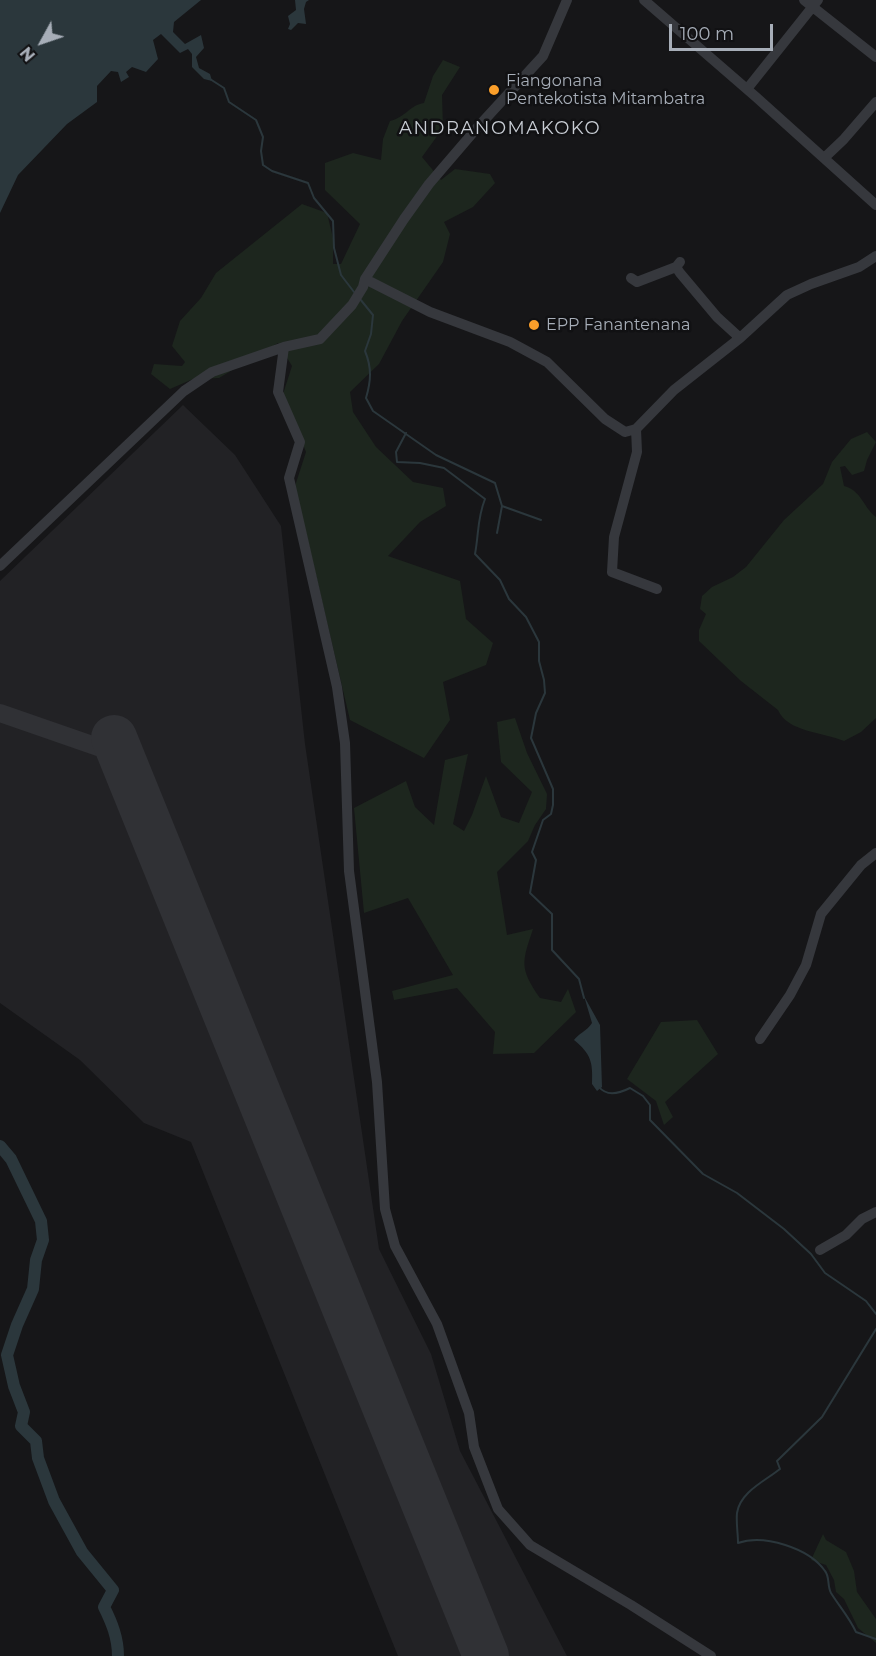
<!DOCTYPE html>
<html>
<head>
<meta charset="utf-8">
<style>
  body { margin:0 }
  #map { position:relative; width:876px; height:1656px; overflow:hidden; background:#161618; font-family:Montserrat,sans-serif }
  canvas { display:block }
  .north { position:absolute; left:12px; top:12px; width:60px; height:60px; -webkit-text-stroke:4px #111113; paint-order:stroke; rotate:230deg; font-size:16px; font-weight:700; line-height:24px; text-align:center; color:#a7aeb8 }
  .north::after { content:''; display:block; margin:auto; width:21px; height:27px; background:#a7aeb8; clip-path:polygon(50% 0,100% 100%,50% 72%,0 100%) }
  .scale { position:absolute; left:669px; top:24px; width:104px; height:27px; box-sizing:border-box; border:3px solid #a7aeb8; border-top:0; padding-left:8px; font-size:18px; line-height:21px; white-space:nowrap; color:#a7aeb8; -webkit-text-stroke:4px #111113; paint-order:stroke }
</style>
</head>
<body>
<div id="map">
<canvas width="876" height="1656"></canvas>
<div class="north">N</div>
<div class="scale">100 m</div>
</div>
<script>
const context = document.querySelector('canvas').getContext('2d');
context.lineJoin = 'round';
function fillPath(path, color) { context.fillStyle = color; context.fill(path, 'evenodd'); }
function strokePath(path, color, width, dash) { context.strokeStyle = color; context.lineWidth = width; context.lineCap = dash ? 'butt' : 'round'; context.setLineDash(dash || []); context.stroke(path); }
function drawText(font, color, halo, rows, align = 'center') {
  context.font = font + ' Montserrat,sans-serif'; context.lineWidth = 5; context.setLineDash([]); context.textBaseline = 'middle'; context.strokeStyle = halo; context.fillStyle = color; for (const [text, x, y, turn = 0] of rows) {
    context.save(); context.translate(x, y); context.rotate((+turn || 0) * Math.PI / 180); context.textAlign = isNaN(turn) ? turn : align; if (halo) context.strokeText(text, 0, 0); context.fillText(text, 0, 0); context.restore();
  }
}
const built = new Path2D(`
  M 183,405 L 235,455 L 281,526 L 305,744 L 379,1249 L 431,1354 L 460,1451 L 567,1656 L 398,1656 L 191,1142 L 144,1123 L 80,1060 L 0,1003 L 0,581 Z`);
const green = new Path2D(`
  M 443,60 L 460,67 L 442,95 L 443,128 L 422,157 L 441,180 L 455,169 L 490,174 L 495,183 L 473,207 L 444,222 L 450,234 L 443,262 L 402,321 L 379,364 L 350,392 L 353,412 L 376,447 L 413,482 L 443,488 L 446,506 L 420,522 L 388,556 L 460,581 L 466,619 L 493,643 L 486,665 L 443,682 L 450,720 L 424,758 L 350,720 L 295,486 L 306,452 L 283,394 L 292,366 L 278,343 L 219,378 L 193,379 L 170,389 L 151,374 L 154,364 L 182,366 L 185,362 L 172,346 L 180,321 L 201,298 L 216,273 L 302,204 L 327,213 L 333,238 L 333,264 L 341,264 L 360,224 L 325,190 L 325,163 L 353,153 L 381,160 L 383,139 L 390,121 C 406,117 410,105 424,103 L 433,76 Z
  M 867,432 L 876,442 L 867,460 L 864,471 L 852,475 L 845,466 L 840,467 L 844,486 C 862,491 863,507 876,517 L 876,718 L 861,732 L 844,741 C 823,732 787,732 778,710 L 741,681 L 699,641 L 699,630 L 706,614 L 700,609 L 702,596 L 712,587 L 733,577 L 746,567 L 784,520 L 823,484 L 832,462 L 851,439 Z
  M 515,718 L 527,753 L 547,794 L 546,809 L 535,825 L 528,841 L 497,872 L 507,935 L 533,929 C 522,962 519,968 540,998 L 561,1002 L 568,989 L 576,1012 L 534,1053 L 493,1054 L 495,1032 L 457,988 L 394,1000 L 392,991 L 453,975 L 408,898 L 364,913 L 354,808 L 406,781 L 415,807 L 434,825 L 445,760 L 468,754 L 453,824 L 464,831 L 472,815 L 486,776 L 501,817 L 519,823 L 532,792 L 501,762 L 497,722 Z
  M 697,1020 L 718,1054 L 665,1102 L 673,1117 L 664,1125 L 656,1101 L 627,1079 L 661,1022 Z
  M 823,1534 L 826,1540 L 846,1552 L 854,1571 L 857,1592 L 876,1619 L 876,1643 L 858,1628 L 844,1599 L 836,1592 L 834,1580 L 826,1565 L 811,1560 Z`);
const water = new Path2D(`
  M 0,0 L 201,0 L 174,22 L 173,32 L 185,44 L 201,35 L 204,48 L 196,57 L 199,68 L 210,74 L 212,81 L 204,79 L 192,67 L 192,54 L 188,49 L 180,53 L 161,34 L 153,40 L 158,59 L 146,72 L 132,67 L 126,72 L 129,77 L 121,82 L 118,72 L 111,71 L 97,86 L 97,102 L 67,124 L 18,175 L 0,213 Z
  M 295,0 L 309,0 L 306,2 L 304,9 L 306,24 L 298,23 L 291,30 L 288,29 L 290,24 L 288,16 L 296,10 Z
  M 584,996 L 600,1025 L 602,1087 L 597,1091 L 592,1084 C 593,1062 591,1054 574,1040 C 578,1034 587,1031 592,1023 Z`);
const stream = new Path2D(`
  M 210,79 L 224,88 L 229,102 L 256,120 L 263,137 L 261,151 L 263,165 L 272,171 L 308,183 L 314,198 L 333,221 L 334,248 L 341,275 L 354,292
  M 360,299 L 373,315 L 371,334 L 365,351 C 372,368 371,381 366,398 L 373,411 L 436,455 L 495,483 L 502,506 L 497,533
  M 406,433 L 396,452 L 397,462 L 420,463 L 444,468 L 485,499 C 477,519 479,533 475,554 L 500,580 L 509,599 L 526,617 L 539,642 L 539,661 L 544,680 L 545,693 L 536,713 L 531,738 L 553,789 L 553,805 L 551,814 L 543,820 L 532,852 L 536,860 L 530,893 L 552,914 L 552,950 L 579,979 L 584,998
  M 502,506 L 541,520
  M 599,1087 C 607,1097 620,1093 630,1088 L 643,1096 L 650,1105 L 650,1120 L 703,1174 L 737,1193 L 784,1229 L 811,1254 L 825,1273 L 866,1301 L 876,1314
  M 876,1329 L 822,1417 L 777,1461 L 780,1469 C 765,1481 740,1492 737,1513 C 736,1523 738,1533 738,1543 C 764,1534 809,1548 825,1571 C 830,1577 827,1586 831,1593 C 839,1606 849,1617 856,1632 L 876,1639`);
const river = new Path2D(`
  M 0,1146 L 11,1159 L 41,1221 L 43,1240 L 36,1260 L 33,1289 L 17,1325 L 7,1355 L 14,1386 L 24,1412 L 21,1426 L 36,1441 L 38,1458 L 54,1501 L 82,1552 L 113,1590 L 104,1607 C 112,1623 118,1638 118,1656`);
const taxiway = new Path2D(`
  M 0,713 L 121,755`);
const runway = new Path2D(`
  M 114,738 L 486,1656`);
const minor = new Path2D(`
  M 644,0 L 756,97 L 876,205
  M 804,0 L 876,57
  M 747,89 L 818,0
  M 824,158 L 844,139 L 876,102
  M 680,262 L 676,267 L 680,273 L 717,317 L 740,338
  M 631,278 L 637,282 L 676,267
  M 365,279 L 430,312 L 510,342 L 547,362 L 605,419 L 625,432 L 636,429 L 674,390 L 740,338 L 787,295 L 811,284 L 859,267 L 876,256
  M 284,347 L 278,392 L 300,442 L 289,478 L 337,687 L 345,743 L 349,871 L 377,1082 L 385,1209 L 395,1246 L 437,1324 L 469,1413 L 474,1447 L 498,1509 L 530,1545 L 631,1605 L 711,1656
  M 636,429 L 637,452 L 614,537 L 612,572 L 657,589
  M 0,566 L 184,391 L 212,372 L 284,347 L 320,339 L 352,305 L 363,287 L 365,279 L 404,219 L 429,184 L 477,128 L 543,56 L 567,0
  M 760,1039 L 790,995 L 806,965 L 821,914 L 861,865 L 876,853
  M 820,1250 L 846,1235 L 862,1219 L 876,1212`);
const markers = [
  [494,90,6,"#fb9f2a"],
  [534,325,6,"#fb9f2a"]
];
const poiNames = [
  ["Fiangonana",506,81],
  ["Pentekotista Mitambatra",506,99],
  ["EPP Fanantenana",546,325]
];
const neighbourhoodNames = [
  ["ANDRANOMAKOKO",500,129]
];
fillPath(built, '#222225');
fillPath(green, '#1d261e');
fillPath(water, '#2b373c');
strokePath(stream, '#2b373c', 2);
strokePath(river, '#2b373c', 12);
strokePath(taxiway, '#303135', 18);
strokePath(runway, '#303135', 46);
strokePath(minor, '#36383d', 10);
for (const [x, y, r, color] of markers) { const dot = new Path2D(); dot.arc(x, y, r, 0, 2 * Math.PI); context.fillStyle = color; context.fill(dot); strokePath(dot, '#111113', 2); }
drawText('16px', '#a7aeb8', '#111113', poiNames, 'left');
context.letterSpacing = '1.5px';
drawText('18px', '#c8cdd4', '#111113', neighbourhoodNames);
context.letterSpacing = '0px';
</script>
</body>
</html>
